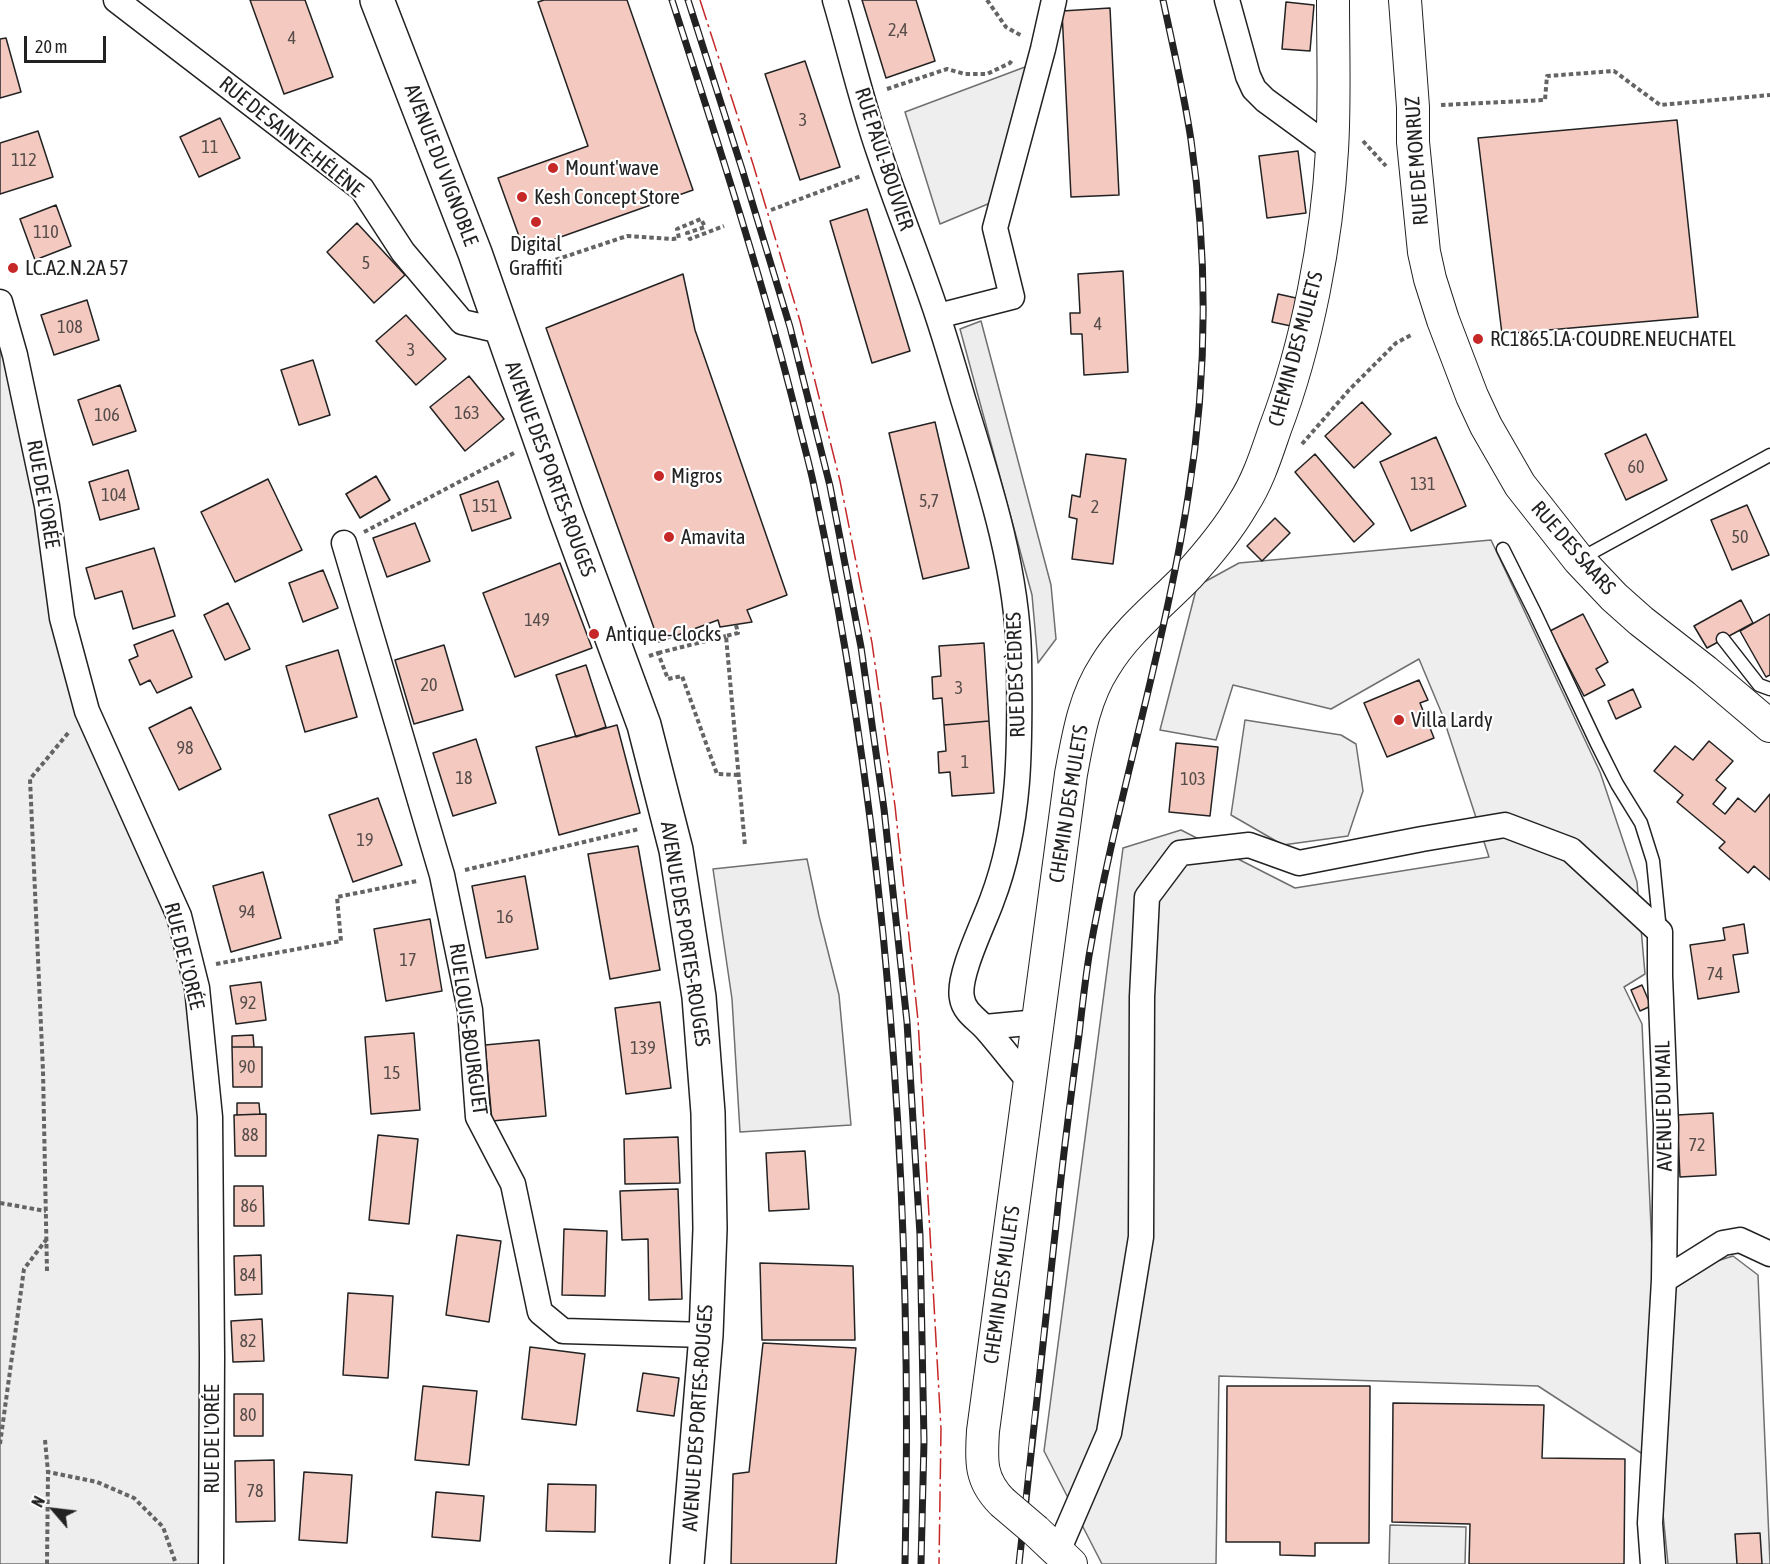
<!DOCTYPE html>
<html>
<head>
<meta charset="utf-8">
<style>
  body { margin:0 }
  #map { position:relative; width:1770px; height:1564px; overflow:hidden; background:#fff; font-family:"Asap Condensed",sans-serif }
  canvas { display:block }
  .north { position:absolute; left:24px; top:1480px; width:60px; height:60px; -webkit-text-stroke:4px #fff; paint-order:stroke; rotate:298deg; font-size:16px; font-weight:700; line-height:24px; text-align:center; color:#222 }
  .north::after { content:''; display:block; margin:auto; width:21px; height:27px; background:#222; clip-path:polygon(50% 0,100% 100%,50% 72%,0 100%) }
  .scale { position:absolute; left:24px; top:36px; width:82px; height:27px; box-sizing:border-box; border:3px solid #222; border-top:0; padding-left:8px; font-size:18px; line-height:21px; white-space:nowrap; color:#222; -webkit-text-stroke:4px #fff; paint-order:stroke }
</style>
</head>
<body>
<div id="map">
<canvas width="1770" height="1564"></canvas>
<div class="north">N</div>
<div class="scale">20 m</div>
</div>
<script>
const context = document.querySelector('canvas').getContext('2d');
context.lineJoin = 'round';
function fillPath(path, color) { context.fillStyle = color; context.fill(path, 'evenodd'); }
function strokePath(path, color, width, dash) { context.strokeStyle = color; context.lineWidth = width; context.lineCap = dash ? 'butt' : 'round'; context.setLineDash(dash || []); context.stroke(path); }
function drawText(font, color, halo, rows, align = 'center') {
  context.font = font + ' "Asap Condensed",sans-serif'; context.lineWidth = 4.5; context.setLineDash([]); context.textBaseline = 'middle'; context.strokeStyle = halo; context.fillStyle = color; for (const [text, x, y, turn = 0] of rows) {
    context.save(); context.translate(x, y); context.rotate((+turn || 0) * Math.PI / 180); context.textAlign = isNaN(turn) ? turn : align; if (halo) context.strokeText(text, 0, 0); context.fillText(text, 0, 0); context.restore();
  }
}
const green = new Path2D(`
  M 1033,64 L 995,201 L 940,224 L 905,112 Z
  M 0,302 L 62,618 L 197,988 L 211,1564 L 0,1564 Z
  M 1491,540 L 1600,772 L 1637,882 L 1645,974 L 1624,987 L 1642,1024 L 1654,1295 L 1698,1267 L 1733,1256 L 1758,1275 L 1770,1564 L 1668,1564 L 1658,1464 L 1538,1386 L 1219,1376 L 1216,1564 L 1102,1564 L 1044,1451 L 1123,848 L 1181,830 L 1295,888 L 1489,857 L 1442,714 L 1419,659 L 1331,709 L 1233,685 L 1216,740 L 1160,730 L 1197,586 L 1239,563 Z
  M 1245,720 L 1341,735 L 1356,744 L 1363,791 L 1348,836 L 1283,845 L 1231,815 Z
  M 1390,1525 L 1466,1527 L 1465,1564 L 1389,1564 Z`);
const parking = new Path2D(`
  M 981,321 L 1051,585 L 1056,639 L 1038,663 L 1032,595 L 960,329 Z
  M 807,859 L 819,916 L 839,995 L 851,1125 L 740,1132 L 732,999 L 713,869 Z`);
const building = new Path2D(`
  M 250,0 L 305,0 L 333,77 L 284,94 Z
  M 544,0 L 627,0 L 693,190 L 524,250 L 498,178 L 588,146 L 538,2 Z
  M 862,0 L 916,0 L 935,61 L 886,78 Z
  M 1286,2 L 1314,5 L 1310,51 L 1282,49 Z
  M 1110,8 L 1119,195 L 1071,197 L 1062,11 Z
  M 6,38 L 21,92 L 0,98 L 0,39 Z
  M 805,61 L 840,167 L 800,180 L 765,74 Z
  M 220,118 L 240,158 L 199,177 L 180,137 Z
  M 1677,120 L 1698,317 L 1502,334 L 1478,138 Z
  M 38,131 L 53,177 L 0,194 L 0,143 Z
  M 1298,151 L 1306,213 L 1267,218 L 1259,156 Z
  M 56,205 L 71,246 L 35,260 L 20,219 Z
  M 867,209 L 910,351 L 872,363 L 830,221 Z
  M 357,223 L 405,275 L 374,303 L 327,252 Z
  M 1123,271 L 1128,372 L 1084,375 L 1082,334 L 1071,334 L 1070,313 L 1080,313 L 1078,274 Z
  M 683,274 L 695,330 L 787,595 L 747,610 L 752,622 L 720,627 L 718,620 L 659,642 L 546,328 Z
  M 1278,294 L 1296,298 L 1291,326 L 1272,322 Z
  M 87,300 L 99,340 L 54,355 L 41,315 Z
  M 406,315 L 446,359 L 416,385 L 376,341 Z
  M 313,360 L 330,415 L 299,425 L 281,370 Z
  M 469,376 L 504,419 L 465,451 L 430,407 Z
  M 120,385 L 136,431 L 93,445 L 78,400 Z
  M 1362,402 L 1391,434 L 1354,468 L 1325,436 Z
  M 935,422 L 969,568 L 923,579 L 889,433 Z
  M 1646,434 L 1667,480 L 1626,500 L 1605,454 Z
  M 1436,437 L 1466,506 L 1411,531 L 1380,462 Z
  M 1086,454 L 1126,459 L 1113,564 L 1072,559 L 1077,519 L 1069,517 L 1072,495 L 1080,497 Z
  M 1315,454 L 1374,524 L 1354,542 L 1295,472 Z
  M 128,470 L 139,509 L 100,520 L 89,482 Z
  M 376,476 L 390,500 L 360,518 L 346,494 Z
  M 268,479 L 302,550 L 235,582 L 201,512 Z
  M 498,481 L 511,518 L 472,531 L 460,495 Z
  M 1747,505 L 1769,555 L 1732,570 L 1711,520 Z
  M 1275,518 L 1290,533 L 1262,561 L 1247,546 Z
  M 415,523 L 430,561 L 387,577 L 373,538 Z
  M 154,548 L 175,616 L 133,629 L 122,591 L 95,599 L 86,568 Z
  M 560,563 L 592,648 L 515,677 L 483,593 Z
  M 323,570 L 338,608 L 303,622 L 289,583 Z
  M 1741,600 L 1753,623 L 1707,648 L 1694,626 Z
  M 228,603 L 250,649 L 225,660 L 204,615 Z
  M 1583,614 L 1608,662 L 1596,669 L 1605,685 L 1584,696 L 1550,631 Z
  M 1770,614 L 1770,675 L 1766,677 L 1740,631 Z
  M 173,630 L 192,677 L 157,693 L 150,680 L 140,685 L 129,660 L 138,656 L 134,645 Z
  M 984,643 L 989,721 L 944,725 L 942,698 L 933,699 L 932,677 L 941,676 L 939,646 Z
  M 444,645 L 463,710 L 414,724 L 395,660 Z
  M 338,650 L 357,717 L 305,732 L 286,666 Z
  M 586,665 L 606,727 L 576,737 L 556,675 Z
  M 1419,680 L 1428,700 L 1420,703 L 1434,738 L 1387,757 L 1364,703 Z
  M 1633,689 L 1641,707 L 1616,719 L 1608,701 Z
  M 191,707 L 221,769 L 179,790 L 149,728 Z
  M 989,721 L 994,793 L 952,796 L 950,772 L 939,773 L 938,752 L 946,751 L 944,725 Z
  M 617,725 L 640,813 L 559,835 L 536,747 Z
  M 476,739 L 496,803 L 453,816 L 433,753 Z
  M 1709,741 L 1733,761 L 1716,780 L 1726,788 L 1713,804 L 1725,814 L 1738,798 L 1755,812 L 1770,794 L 1770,880 L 1754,866 L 1748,873 L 1719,848 L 1725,842 L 1677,802 L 1683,795 L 1654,771 L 1675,746 L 1693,760 Z
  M 1176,743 L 1218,747 L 1210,816 L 1169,812 Z
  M 378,798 L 402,865 L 353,882 L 329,815 Z
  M 638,846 L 660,970 L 610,979 L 588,854 Z
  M 263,872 L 281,938 L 231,952 L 213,886 Z
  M 525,876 L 538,949 L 486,958 L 472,886 Z
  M 430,919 L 442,991 L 386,1001 L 374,929 Z
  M 1744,924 L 1748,953 L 1733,955 L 1739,992 L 1698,999 L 1690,945 L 1725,940 L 1723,928 Z
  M 261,982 L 266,1020 L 236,1024 L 230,986 Z
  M 1642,985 L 1651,1006 L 1640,1011 L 1631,990 Z
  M 660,1002 L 671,1088 L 626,1094 L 615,1008 Z
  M 414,1033 L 420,1110 L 371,1114 L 365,1037 Z
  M 253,1035 L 254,1047 L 232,1047 L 232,1036 Z
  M 539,1040 L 546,1116 L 492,1121 L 485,1045 Z
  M 232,1047 L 262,1047 L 262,1087 L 233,1087 Z
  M 237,1103 L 259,1103 L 260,1114 L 237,1115 Z
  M 1713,1113 L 1716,1175 L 1680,1177 L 1677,1115 Z
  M 266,1114 L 266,1156 L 235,1156 L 234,1115 Z
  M 378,1135 L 418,1139 L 409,1224 L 369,1220 Z
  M 678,1137 L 680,1183 L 625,1184 L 624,1139 Z
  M 805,1151 L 809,1209 L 769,1211 L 766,1153 Z
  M 234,1186 L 263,1186 L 264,1226 L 234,1226 Z
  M 678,1189 L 682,1299 L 649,1300 L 648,1239 L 622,1240 L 620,1191 Z
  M 564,1229 L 607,1231 L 605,1296 L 562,1295 Z
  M 457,1235 L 501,1241 L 489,1322 L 446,1315 Z
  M 261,1255 L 262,1294 L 235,1295 L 234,1256 Z
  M 760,1263 L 853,1266 L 855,1340 L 762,1340 Z
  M 348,1293 L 393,1296 L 388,1378 L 343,1375 Z
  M 262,1319 L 264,1361 L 233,1362 L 231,1321 Z
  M 763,1343 L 856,1348 L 836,1564 L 731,1564 L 733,1474 L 749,1472 Z
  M 530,1347 L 585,1354 L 576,1425 L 522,1419 Z
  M 643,1373 L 679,1378 L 674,1416 L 637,1411 Z
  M 423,1386 L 477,1391 L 469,1465 L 415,1460 Z
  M 1227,1386 L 1370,1386 L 1369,1543 L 1315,1543 L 1315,1556 L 1280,1555 L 1280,1542 L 1226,1542 Z
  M 234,1394 L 263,1394 L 263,1436 L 234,1436 Z
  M 1393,1403 L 1544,1405 L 1542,1458 L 1625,1459 L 1624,1564 L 1469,1564 L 1470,1524 L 1392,1522 Z
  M 274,1460 L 275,1521 L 236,1522 L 235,1461 Z
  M 304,1472 L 352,1475 L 347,1543 L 299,1540 Z
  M 548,1484 L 596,1485 L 595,1532 L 546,1531 Z
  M 436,1492 L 484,1496 L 480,1541 L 432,1537 Z
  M 1760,1533 L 1762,1564 L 1737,1564 L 1735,1534 Z`);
const path = new Path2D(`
  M 987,0 L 1006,27 L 1022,36
  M 887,89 L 947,69 L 965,74 L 987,74 L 1010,63 L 1012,60
  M 1441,105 L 1545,100 L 1547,76 L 1614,71 L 1660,105 L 1770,95
  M 1363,141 L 1386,166
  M 771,210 L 861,176
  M 513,274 L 627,236 L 673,239 L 679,238 L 677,229 L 701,219 L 705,227 L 687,233 L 690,239 L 724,226
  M 1302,444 L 1349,390 L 1396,343 L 1413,334
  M 364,532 L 514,453
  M 736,625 L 738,633 L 726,636 L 745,846
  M 658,653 L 726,636
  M 649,656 L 658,653 L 668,679 L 682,676 L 717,774 L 739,775
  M 465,870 L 639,829
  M 216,964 L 341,941 L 337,897 L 417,881
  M 0,1203 L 46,1211
  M 47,1271 L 43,1071 L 30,779 L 69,732
  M 45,1440 L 48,1472 L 97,1482 L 134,1498 L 163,1527 L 176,1564
  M 0,1444 L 24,1269 L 46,1240
  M 47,1564 L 48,1472`);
const service = new Path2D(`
  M 1503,549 L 1535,613 L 1597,744 L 1617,784 L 1641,823 L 1653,861 L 1660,931
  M 1580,559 L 1770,455
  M 1723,639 L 1759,685 L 1770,689`);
const minor = new Path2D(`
  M 116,0 L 362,189 L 403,252 L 462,322 L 501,331
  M 835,0 C 850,51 862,104 880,155 C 898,209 920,262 938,317 C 947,344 955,372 963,399 C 989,483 1017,568 1019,656 C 1020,739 1022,822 992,900 C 984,923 957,976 962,998 C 964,1012 977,1019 986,1029 C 1001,1046 1015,1065 1030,1082
  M 1227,0 L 1248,76 L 1254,89 L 1265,100 L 1332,149
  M 0,302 L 15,355 L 47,506 L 62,618 L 87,711 L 179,916 L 197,988 L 210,1117 L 212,1357 L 211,1564
  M 938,316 L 1012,297 L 995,228 L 1043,49 L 1054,0
  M 344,543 L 442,875 L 470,1010 L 478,1117 L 513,1184 L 540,1312 L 563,1331 L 706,1335
  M 985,1027 L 1038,1022
  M 1058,1551 L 1109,1433 L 1141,1237 L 1142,997 L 1147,897 L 1180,853 L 1249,845 L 1299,863 L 1422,839 L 1505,825 L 1571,850 L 1660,932 L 1660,976 L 1666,1126 L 1664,1280
  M 1653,1564 L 1650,1523 L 1664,1280 L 1723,1243 L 1740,1240 L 1770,1254`);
const tertiary = new Path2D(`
  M 1405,0 L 1413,107 L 1413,142 L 1424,252 L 1430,279 L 1443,320 L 1472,396 L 1486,426 L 1520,485 L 1579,560 L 1614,597 L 1641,621 L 1705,671 L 1770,726
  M 1002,1502 C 980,1480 981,1461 983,1431 L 1071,774 C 1078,737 1084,698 1105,666 C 1126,631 1160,605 1188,576 C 1208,554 1228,530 1243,504 C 1258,481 1266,455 1275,429 C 1307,345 1327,240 1332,150 C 1335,100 1333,50 1333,0
  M 1036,1531 L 1071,1564`);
const secondary = new Path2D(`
  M 377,0 L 475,253 L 566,513 L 644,725 L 676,850 L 699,997 L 708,1113 L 710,1229 L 706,1335 L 687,1564`);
const rail = new Path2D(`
  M 672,0 C 716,137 761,274 796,413 C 802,439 810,465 815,491 C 890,842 913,1206 905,1564
  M 688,0 L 742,169 L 790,327 L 830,486 L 861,647 L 884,809 L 907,1022 L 920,1235 L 924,1441 L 921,1564
  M 1019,1564 C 1031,1448 1044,1332 1057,1216 C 1063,1155 1071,1095 1079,1035 C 1082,1008 1085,982 1089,956 C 1116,801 1164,652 1188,497 C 1207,380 1208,258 1191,140 C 1184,93 1173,47 1163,0`);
const tertiaryBridge = new Path2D(`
  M 1002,1502 L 1036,1531`);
const power = new Path2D(`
  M 700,0 L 753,164 L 800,321 L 840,481 L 872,643 L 895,806 L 918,1020 L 941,1429 L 939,1564`);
const markers = [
  [553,168,6,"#c62828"],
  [522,197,6,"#c62828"],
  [536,222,6,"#c62828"],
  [13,268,6,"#c62828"],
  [1478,339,6,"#c62828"],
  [659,476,6,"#c62828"],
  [669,537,6,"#c62828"],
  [594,634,6,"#c62828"],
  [1399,720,6,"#c62828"]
];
const numberNames = [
  ["2,4",898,30],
  ["4",292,38],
  ["3",803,120],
  ["11",210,147],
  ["112",24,160],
  ["110",46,232],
  ["5",366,263],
  ["4",1098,324],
  ["108",70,327],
  ["3",411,350],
  ["163",467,413],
  ["106",107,415],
  ["60",1636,467],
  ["131",1423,484],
  ["104",114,495],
  ["5,7",929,501],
  ["151",485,506],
  ["2",1095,507],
  ["50",1740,537],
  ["149",537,620],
  ["20",429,685],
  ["3",959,688],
  ["98",185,748],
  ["1",965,762],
  ["18",464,778],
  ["103",1193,779],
  ["19",365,840],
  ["94",247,912],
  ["16",505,917],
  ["17",408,960],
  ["74",1715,974],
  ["92",248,1003],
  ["139",643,1048],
  ["90",247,1067],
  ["15",392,1073],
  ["88",250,1135],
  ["72",1697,1145],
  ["86",249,1206],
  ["84",248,1275],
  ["82",248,1341],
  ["80",248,1415],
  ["78",255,1491]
];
const streetNames = [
  ["RUE DE SAINTE-HÉLÈNE",291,137,39],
  ["RUE PAUL-BOUVIER",884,159,72],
  ["RUE DE MONRUZ",1417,161,-94],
  ["AVENUE DU VIGNOBLE",441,165,69],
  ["CHEMIN DES MULETS",1296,349,-75],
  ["AVENUE DES PORTES-ROUGES",550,469,70],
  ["RUE DE L'ORÉE",43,494,80],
  ["RUE DES SAARS",1573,548,49],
  ["RUE DES CÈDRES",1016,675,-92],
  ["CHEMIN DES MULETS",1069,804,-81],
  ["AVENUE DES PORTES-ROUGES",685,934,81],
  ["RUE DE L'ORÉE",184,956,76],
  ["RUE LOUIS-BOURGUET",468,1029,82],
  ["AVENUE DU MAIL",1664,1106,-91],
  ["CHEMIN DES MULETS",1002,1285,-82],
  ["AVENUE DES PORTES-ROUGES",698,1418,-86],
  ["RUE DE L'ORÉE",212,1439,-90]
];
const poiNames = [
  ["Mount'wave",565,168],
  ["Kesh Concept Store",534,197],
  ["Digital",536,244,"center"],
  ["Graffiti",536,268,"center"],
  ["LC.A2.N.2A 57",25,268],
  ["RC1865.LA·COUDRE.NEUCHATEL",1490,339],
  ["Migros",671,476],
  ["Amavita",681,537],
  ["Antique-Clocks",606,634],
  ["Villa Lardy",1411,720]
];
fillPath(green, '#eee');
strokePath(green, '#6f6f6f', 1.5);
fillPath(parking, '#ededed');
strokePath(parking, '#6f6f6f', 1.5);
fillPath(building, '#f3c9c0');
strokePath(building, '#222', 1.5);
strokePath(service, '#222', 15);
strokePath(minor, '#222', 27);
strokePath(tertiary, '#222', 34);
strokePath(secondary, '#222', 36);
strokePath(path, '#646464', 4, [4.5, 3]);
strokePath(service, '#fff', 12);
strokePath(minor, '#fff', 24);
strokePath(tertiary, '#fff', 32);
strokePath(secondary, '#fff', 33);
strokePath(rail, '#222', 7);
strokePath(rail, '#fff', 4.5, [14]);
strokePath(tertiaryBridge, '#222', 34, []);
strokePath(tertiaryBridge, '#fff', 32);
strokePath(power, '#c62828', 1.5, [21, 4.5, 3, 4.5]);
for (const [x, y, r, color] of markers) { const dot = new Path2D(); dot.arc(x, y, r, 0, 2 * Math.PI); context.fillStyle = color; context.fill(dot); strokePath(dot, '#fff', 2); }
drawText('18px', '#564c4a', null, numberNames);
drawText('21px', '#222', '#fff', streetNames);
drawText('21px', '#222', '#fff', poiNames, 'left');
</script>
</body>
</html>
